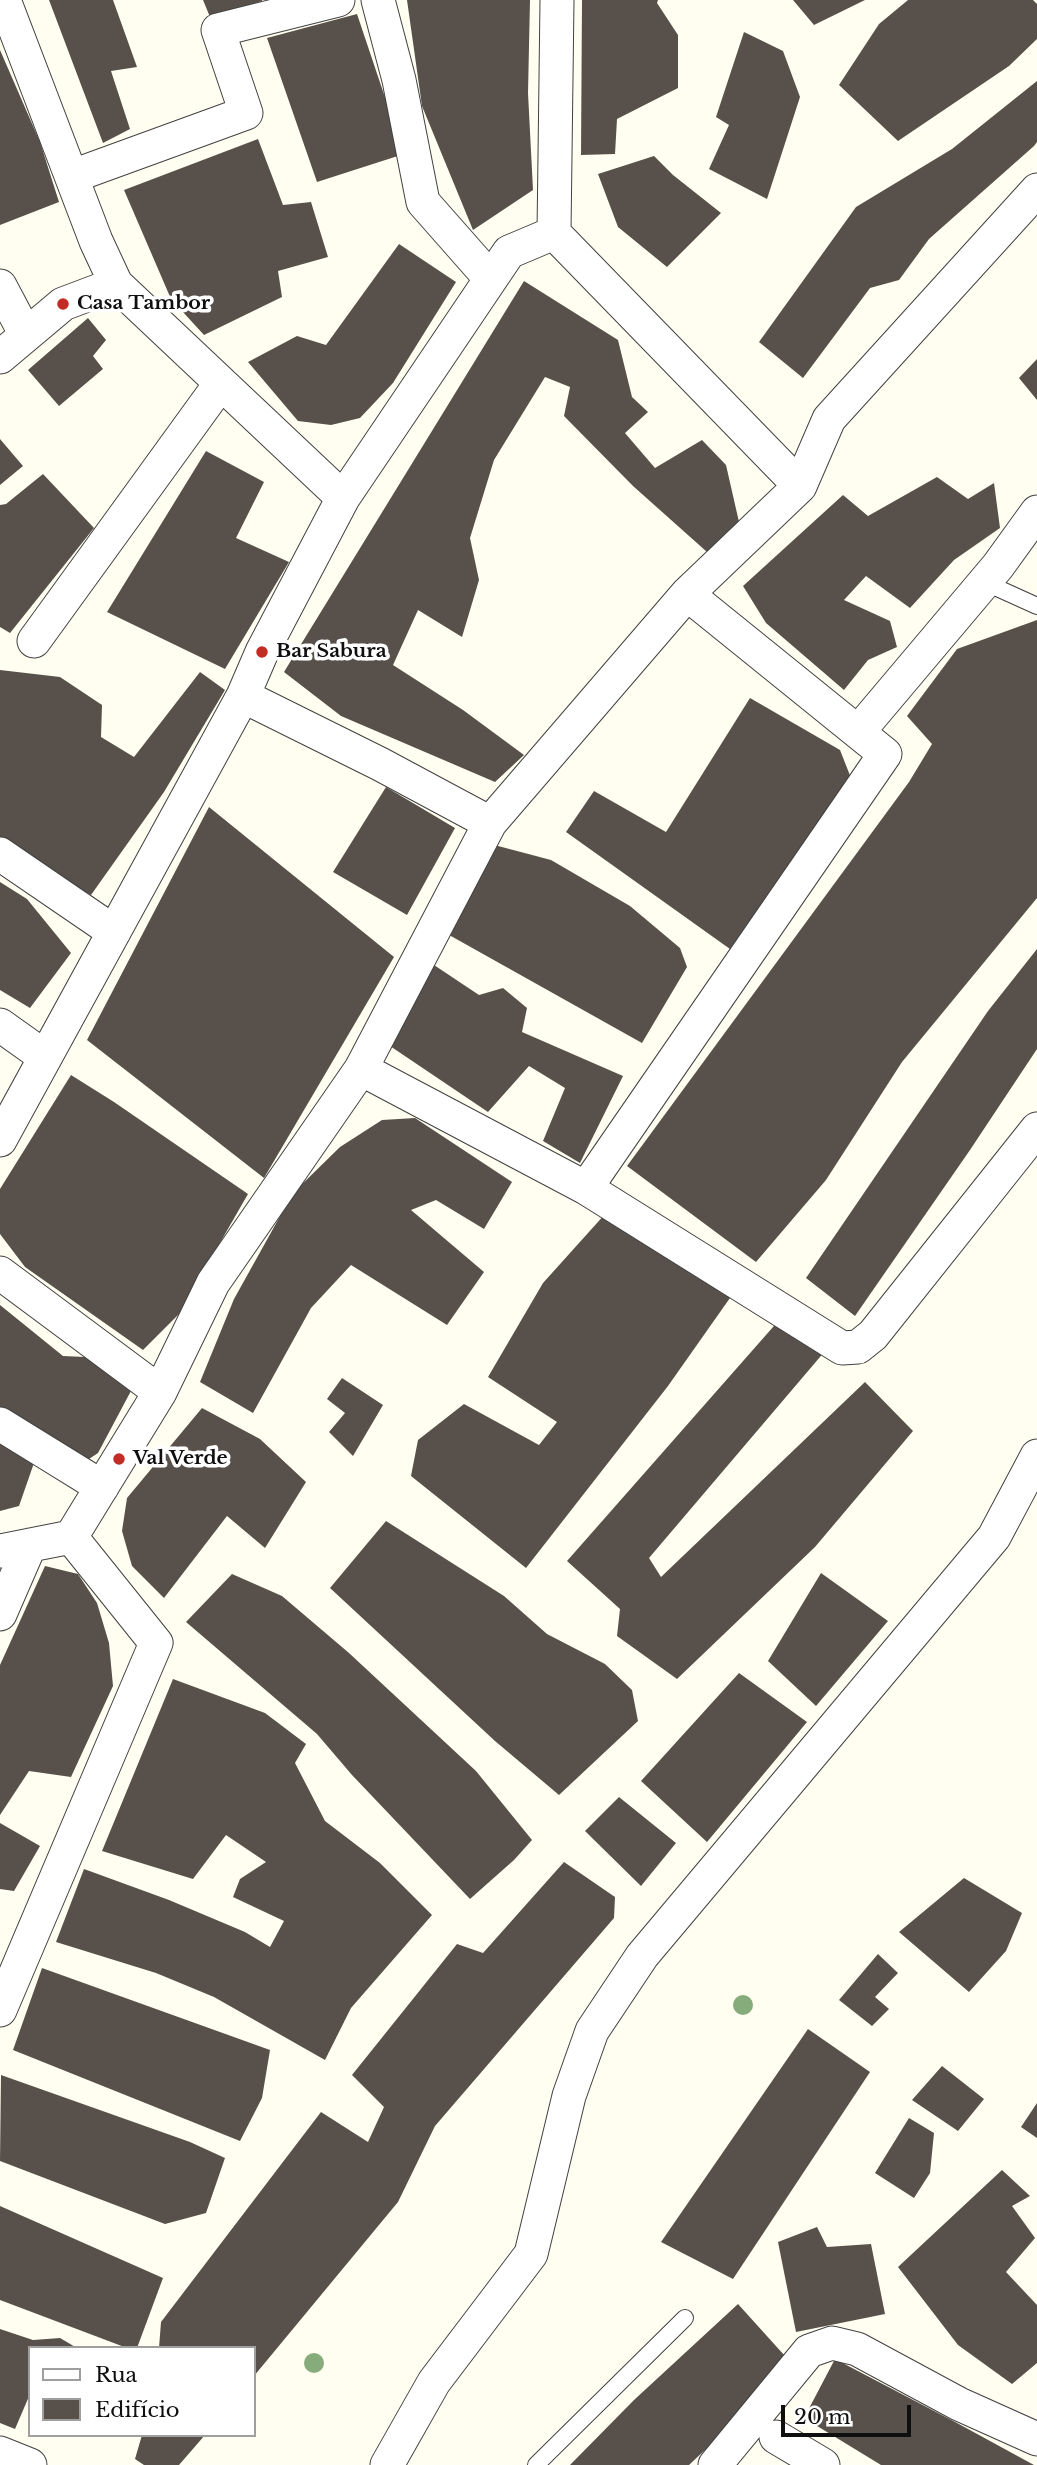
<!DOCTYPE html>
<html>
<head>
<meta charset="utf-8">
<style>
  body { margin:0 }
  #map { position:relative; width:1037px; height:2465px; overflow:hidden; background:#fffef0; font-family:"Libre Baskerville",serif }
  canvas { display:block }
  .legend { position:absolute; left:28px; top:2346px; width:228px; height:91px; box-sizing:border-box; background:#fff; border:2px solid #9f9f9f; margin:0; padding:9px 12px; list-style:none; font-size:21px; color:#0f0f0f }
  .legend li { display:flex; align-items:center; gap:14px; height:35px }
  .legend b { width:35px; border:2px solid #9f9f9f }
  .scale { position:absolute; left:781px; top:2405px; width:130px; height:32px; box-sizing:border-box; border:4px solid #0f0f0f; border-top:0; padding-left:9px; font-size:21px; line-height:24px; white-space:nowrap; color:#0f0f0f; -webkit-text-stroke:5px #fff; paint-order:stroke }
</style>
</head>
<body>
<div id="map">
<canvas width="1037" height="2465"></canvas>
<ul class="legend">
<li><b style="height:9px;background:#fff"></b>Rua</li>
<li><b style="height:19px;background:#58514b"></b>Edifício</li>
</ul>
<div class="scale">20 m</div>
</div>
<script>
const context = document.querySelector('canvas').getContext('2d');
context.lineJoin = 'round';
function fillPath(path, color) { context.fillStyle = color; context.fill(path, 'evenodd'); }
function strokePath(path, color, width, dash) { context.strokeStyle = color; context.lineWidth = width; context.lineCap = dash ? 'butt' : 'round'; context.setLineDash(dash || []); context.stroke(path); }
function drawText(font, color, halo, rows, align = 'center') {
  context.font = font + ' "Libre Baskerville",serif'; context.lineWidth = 7; context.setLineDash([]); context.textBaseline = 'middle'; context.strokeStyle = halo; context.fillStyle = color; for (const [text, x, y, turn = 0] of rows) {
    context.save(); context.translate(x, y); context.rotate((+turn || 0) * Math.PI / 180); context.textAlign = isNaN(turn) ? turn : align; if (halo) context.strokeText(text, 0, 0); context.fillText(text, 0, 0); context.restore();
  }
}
const building = new Path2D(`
  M 49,0 L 113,0 L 137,67 L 111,71 L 130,129 L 103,143 Z
  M 203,0 L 262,0 L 262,1 L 210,17 Z
  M 407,0 L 530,0 L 528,93 L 533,190 L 473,230 L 422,106 Z
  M 582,0 L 658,0 L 657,3 L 678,35 L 678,88 L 617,119 L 615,154 L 581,155 Z
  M 793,0 L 865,0 L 814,25 Z
  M 908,0 L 1033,0 L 1037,4 L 1037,39 L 1009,66 L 898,141 L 839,85 L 879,24 Z
  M 357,14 L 404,154 L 317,182 L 267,38 Z
  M 744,32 L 783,51 L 800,97 L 767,199 L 709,169 L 729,125 L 716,117 Z
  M 0,50 L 40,142 L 59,202 L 0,225 Z
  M 1037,81 L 1037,142 L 1034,146 L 929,239 L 899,280 L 870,288 L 803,378 L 759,342 L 856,207 L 952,149 Z
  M 258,139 L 283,205 L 311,202 L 328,257 L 278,271 L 282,297 L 204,335 L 171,299 L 124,190 Z
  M 654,156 L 673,175 L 721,213 L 667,267 L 618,227 L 598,174 Z
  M 399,244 L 456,282 L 393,383 L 360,418 L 331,425 L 298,421 L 248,362 L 297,336 L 326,345 Z
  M 524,281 L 618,340 L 632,397 L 648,412 L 625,433 L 655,468 L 702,440 L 726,465 L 739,522 L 707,552 L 633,486 L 564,416 L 570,387 L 545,377 L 494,460 L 470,538 L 479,580 L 462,637 L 418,610 L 393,665 L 463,710 L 524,755 L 495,782 L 341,716 L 284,672 Z
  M 88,318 L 106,340 L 93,356 L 103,369 L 59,406 L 28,370 Z
  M 1037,359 L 1037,400 L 1019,378 Z
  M 0,439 L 23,466 L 0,485 Z
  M 206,451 L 264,482 L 236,538 L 289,562 L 225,669 L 107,612 Z
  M 43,474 L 94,528 L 10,633 L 0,627 L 0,505 L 6,504 Z
  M 937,477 L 968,499 L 994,483 L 1000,528 L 954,560 L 910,608 L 866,576 L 844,600 L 890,621 L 897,647 L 868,660 L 844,690 L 766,623 L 743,586 L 843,495 L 868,516 Z
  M 1037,620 L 1037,898 L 902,1062 L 826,1180 L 756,1262 L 627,1166 L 909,782 L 932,744 L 907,716 L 957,649 Z
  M 0,670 L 60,677 L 102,705 L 101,737 L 134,757 L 200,672 L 225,690 L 164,792 L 91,895 L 48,872 L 0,840 Z
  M 750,698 L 840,750 L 851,778 L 730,949 L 566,832 L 594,791 L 666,832 Z
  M 386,787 L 455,828 L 407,915 L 333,872 Z
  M 209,807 L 394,957 L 264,1178 L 87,1040 Z
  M 483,842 L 551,860 L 630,906 L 680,948 L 687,967 L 642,1043 L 442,931 Z
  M 0,882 L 27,899 L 71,953 L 30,1008 L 0,990 Z
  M 1037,949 L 1037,1049 L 970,1150 L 855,1316 L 806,1278 L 988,1011 Z
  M 434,965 L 479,995 L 503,988 L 527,1008 L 522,1032 L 623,1076 L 580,1163 L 543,1141 L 565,1088 L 529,1066 L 488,1112 L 390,1046 Z
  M 71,1075 L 114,1102 L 248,1194 L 179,1314 L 143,1350 L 25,1267 L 0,1234 L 0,1189 Z
  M 415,1118 L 512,1182 L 484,1229 L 436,1200 L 411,1210 L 484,1272 L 447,1325 L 351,1265 L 311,1308 L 253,1413 L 200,1382 L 234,1299 L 293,1193 L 340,1147 L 382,1120 Z
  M 615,1203 L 737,1288 L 668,1386 L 526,1568 L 411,1476 L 418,1440 L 464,1404 L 539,1445 L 557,1422 L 488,1377 L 543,1283 Z
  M 0,1305 L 63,1356 L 85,1357 L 132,1389 L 98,1453 L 77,1467 L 0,1413 Z
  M 788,1310 L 837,1337 L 649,1558 L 661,1577 L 865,1382 L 913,1431 L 815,1547 L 677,1679 L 617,1636 L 620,1609 L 567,1561 Z
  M 342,1378 L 383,1405 L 353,1456 L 329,1432 L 345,1413 L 327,1399 Z
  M 202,1408 L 260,1439 L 306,1482 L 265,1548 L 227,1516 L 164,1598 L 132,1566 L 122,1531 L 127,1498 Z
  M 0,1440 L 34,1463 L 19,1506 L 0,1511 Z
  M 386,1521 L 504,1596 L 547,1634 L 605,1664 L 632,1690 L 638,1721 L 559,1795 L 495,1741 L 330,1588 Z
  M 45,1566 L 78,1574 L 97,1603 L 109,1643 L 113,1686 L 71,1777 L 29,1771 L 0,1815 L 0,1665 Z
  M 821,1573 L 888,1621 L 816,1706 L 768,1661 Z
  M 232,1574 L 282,1596 L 349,1653 L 476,1771 L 532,1840 L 514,1860 L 470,1899 L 352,1775 L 317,1734 L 186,1622 Z
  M 739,1673 L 807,1722 L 707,1842 L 641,1781 Z
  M 173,1679 L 265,1713 L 306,1744 L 295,1763 L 325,1821 L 380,1863 L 432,1915 L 351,2008 L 325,2060 L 214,1997 L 156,1973 L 56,1942 L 84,1869 L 169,1900 L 245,1932 L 270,1947 L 284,1921 L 233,1897 L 240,1879 L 266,1862 L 226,1835 L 193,1879 L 102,1851 Z
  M 619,1797 L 676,1843 L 641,1886 L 585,1831 Z
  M 0,1823 L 40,1846 L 14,1891 L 0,1889 Z
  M 564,1862 L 615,1897 L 614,1918 L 435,2126 L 398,2202 L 254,2376 L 254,2348 L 159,2348 L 161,2322 L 321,2112 L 368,2142 L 384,2107 L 352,2075 L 457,1944 L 483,1953 Z
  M 964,1878 L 1022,1913 L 1006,1951 L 969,1992 L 899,1932 Z
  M 878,1954 L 898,1973 L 875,1997 L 889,2009 L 872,2026 L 839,2000 Z
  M 42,1968 L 270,2050 L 262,2098 L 240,2141 L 13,2050 Z
  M 808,2029 L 870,2072 L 733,2279 L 661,2242 Z
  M 942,2066 L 984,2099 L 958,2131 L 912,2100 Z
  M 1,2075 L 190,2142 L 225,2158 L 206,2213 L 165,2224 L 0,2161 Z
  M 1037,2103 L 1037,2138 L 1021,2127 Z
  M 909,2118 L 934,2133 L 930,2173 L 914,2198 L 875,2173 Z
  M 1002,2170 L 1030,2196 L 1012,2206 L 1035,2238 L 1006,2272 L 1037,2305 L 1037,2363 L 1012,2384 L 958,2345 L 898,2267 Z
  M 0,2206 L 163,2278 L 137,2348 L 127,2348 L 0,2300 Z
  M 817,2227 L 827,2247 L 871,2244 L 885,2314 L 796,2332 L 778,2242 Z
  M 738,2304 L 794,2366 L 689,2465 L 570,2465 L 634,2400 Z
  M 0,2329 L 33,2340 L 60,2338 L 77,2348 L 30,2348 L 30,2394 L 15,2429 L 0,2423 Z
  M 835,2359 L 957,2423 L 1034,2465 L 881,2465 L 804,2418 Z
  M 142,2435 L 205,2435 L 179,2465 L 144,2465 L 135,2459 Z`);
const service = new Path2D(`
  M 984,582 L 1037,606
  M 536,2465 L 685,2318`);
const minor = new Path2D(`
  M 4,0 L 96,241 L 116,284
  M 378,0 L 399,80 L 423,202 L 490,278
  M 73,176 L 246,113 L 218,30 L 338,0
  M 554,233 L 557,0
  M 0,286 L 26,335
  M 0,357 L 63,304 L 116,284 L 343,498 L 262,652 L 243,696 L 0,1140
  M 343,498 L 509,252 L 554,233 L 800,486 L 829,419 L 1037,190
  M 34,641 L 221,383
  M 243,696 L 380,764 L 490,823
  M 858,732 L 998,566 L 1037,512
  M 0,854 L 114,932
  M 0,1025 L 45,1057
  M 361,1069 L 586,1188 L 885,754 L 687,594 L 800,486
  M 586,1188 L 842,1348 L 858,1347 L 873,1335 L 1037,1129
  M 0,1273 L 160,1392
  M 0,1424 L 102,1487
  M 0,1551 L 71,1537 L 160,1392 L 213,1283 L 361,1069 L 490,823 L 687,594
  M 0,1614 L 30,1545
  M 0,2010 L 156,1643 L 71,1537
  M 776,2437 L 823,2465
  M 0,2453 L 30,2465
  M 387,2465 L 434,2382 L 531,2254 L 569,2096 L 592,2031 L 642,1956 L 994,1537 L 1037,1456
  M 715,2465 L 809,2351 L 832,2343 L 857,2349 L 959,2404 L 1037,2439`);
const trees = [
  [743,2005],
  [314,2363]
];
const markers = [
  [63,304,7,"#c22c24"],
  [262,652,7,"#c22c24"],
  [119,1459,7,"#c22c24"]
];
const poiNames = [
  ["Casa Tambor",77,304],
  ["Bar Sabura",276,652],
  ["Val Verde",133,1459]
];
fillPath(building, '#58514b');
strokePath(service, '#424242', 18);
strokePath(minor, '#424242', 35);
strokePath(service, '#fff', 16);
strokePath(minor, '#fff', 33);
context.fillStyle = '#87ac7c';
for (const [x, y] of trees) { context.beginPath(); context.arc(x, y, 10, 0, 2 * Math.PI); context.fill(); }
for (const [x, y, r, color] of markers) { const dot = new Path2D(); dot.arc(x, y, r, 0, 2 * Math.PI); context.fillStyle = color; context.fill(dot); strokePath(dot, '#fff', 2.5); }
drawText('bold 19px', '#0f0f0f', '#fff', poiNames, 'left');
</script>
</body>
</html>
